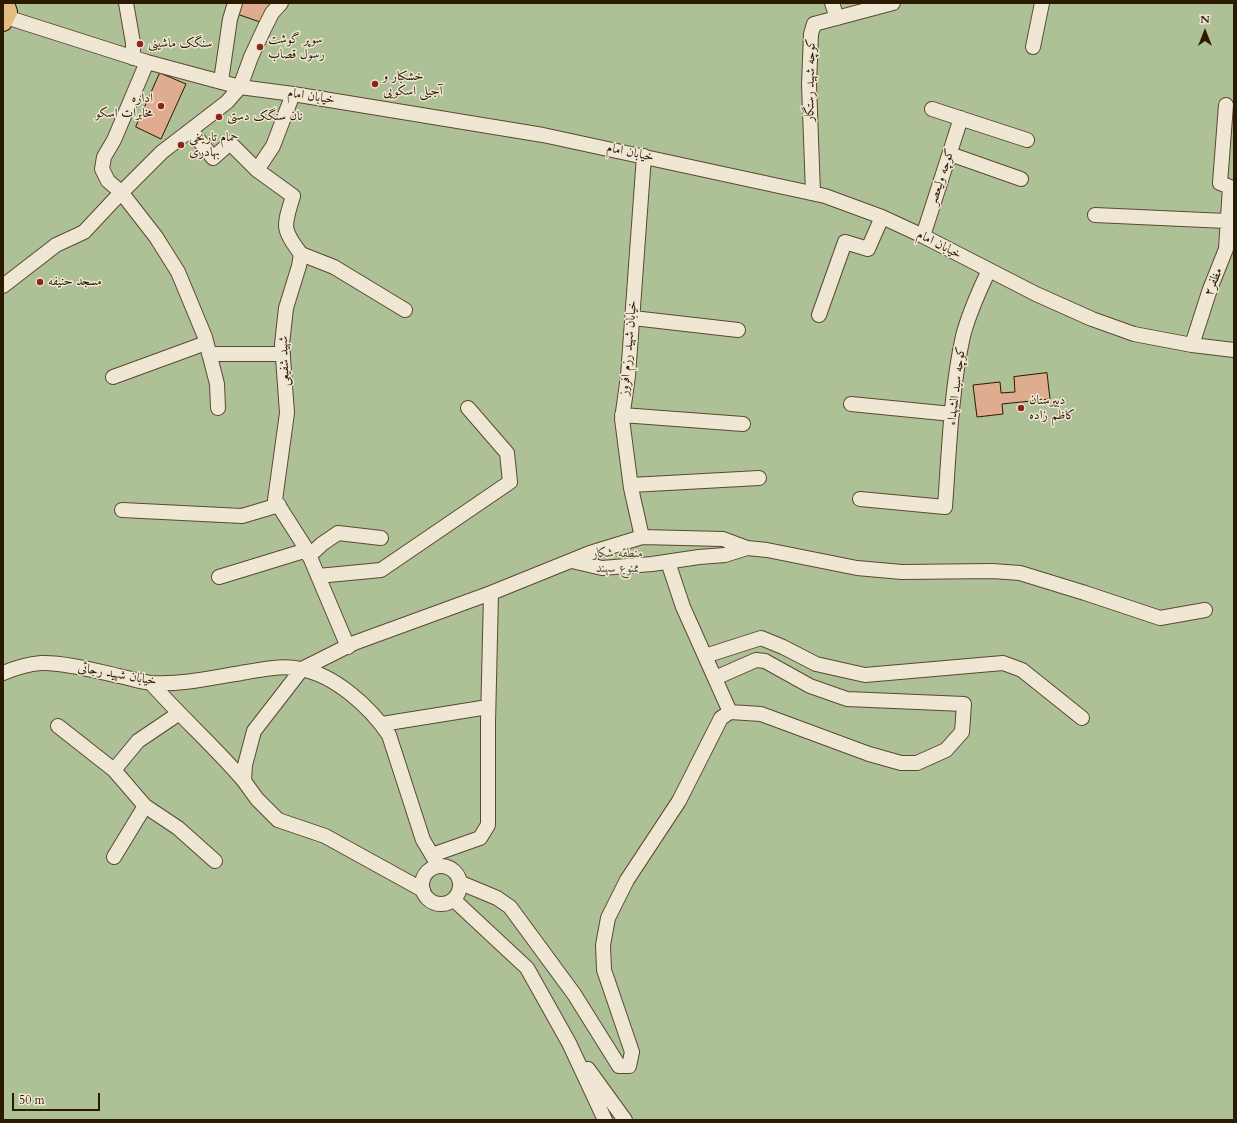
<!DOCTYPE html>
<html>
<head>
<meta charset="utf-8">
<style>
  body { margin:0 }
  #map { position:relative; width:1237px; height:1123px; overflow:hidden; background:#e6d8bd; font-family:Cardo,serif }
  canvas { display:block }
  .frame { position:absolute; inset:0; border:4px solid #2c1902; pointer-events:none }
  .north { position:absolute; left:1185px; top:12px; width:40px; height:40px; -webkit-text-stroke:3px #efe6d4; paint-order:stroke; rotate:0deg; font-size:11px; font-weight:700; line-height:16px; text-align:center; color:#2c1902 }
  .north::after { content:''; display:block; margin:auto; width:14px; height:18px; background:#2c1902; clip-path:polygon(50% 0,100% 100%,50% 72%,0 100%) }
  .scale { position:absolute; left:12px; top:1093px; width:88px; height:18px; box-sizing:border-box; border:2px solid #2c1902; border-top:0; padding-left:5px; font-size:12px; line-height:14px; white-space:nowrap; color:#2c1902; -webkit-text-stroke:3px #efe6d4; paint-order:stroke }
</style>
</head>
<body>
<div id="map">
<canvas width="1237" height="1123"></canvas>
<div class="frame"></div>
<div class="north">N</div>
<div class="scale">50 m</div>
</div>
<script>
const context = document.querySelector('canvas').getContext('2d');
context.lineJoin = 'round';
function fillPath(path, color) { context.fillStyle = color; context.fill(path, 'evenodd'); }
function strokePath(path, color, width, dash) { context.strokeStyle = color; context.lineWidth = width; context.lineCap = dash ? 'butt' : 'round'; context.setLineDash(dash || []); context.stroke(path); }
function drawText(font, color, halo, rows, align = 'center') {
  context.font = font + ' Cardo,Amiri,serif'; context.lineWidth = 3; context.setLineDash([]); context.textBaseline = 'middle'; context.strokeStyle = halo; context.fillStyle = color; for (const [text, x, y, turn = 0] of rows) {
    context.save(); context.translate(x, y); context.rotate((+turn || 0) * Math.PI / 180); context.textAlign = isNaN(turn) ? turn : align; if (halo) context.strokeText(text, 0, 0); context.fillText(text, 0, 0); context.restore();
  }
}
const green = new Path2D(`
  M 3,3 L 1234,3 L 1234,1120 L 3,1120 Z`);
const building = new Path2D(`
  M 241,3 L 270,3 L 263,23 L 237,14 Z
  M 160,73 L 186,84 L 161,139 L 136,127 Z
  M 1047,373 L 1050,399 L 1002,404 L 1003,414 L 977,417 L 973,385 L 1000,382 L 1001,393 L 1015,392 L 1014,377 Z`);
const minor = new Path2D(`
  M 126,3 L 133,43 L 133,58
  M 832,3 L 837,18
  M 6,17 L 147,62 L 240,87 L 293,94 L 543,135 L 825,196 L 882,217 L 923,236 L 1036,294 L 1092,319 L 1134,334 L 1192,345 L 1234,350
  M 1033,47 L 1042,3
  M 147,62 L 114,140 L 104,157 L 102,169 L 108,181 L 121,192 L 156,237 L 178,272 L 205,337 L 217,384 L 218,408
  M 221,81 L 230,19 L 235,3
  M 293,94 L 273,146 L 257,170 L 293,196 C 284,226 281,228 301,254 L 299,266 L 286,308 L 282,344 L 287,413 L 275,500 L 307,550 L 348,647
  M 932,109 L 1027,140
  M 191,130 L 213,158 L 230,143 L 257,170
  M 950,154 L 1021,179
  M 813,193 L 809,84 L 811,34 L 814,24 L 893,3
  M 1095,215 L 1226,221
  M 923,236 L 961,118
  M 301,254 L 334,267 L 405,310
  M 3,286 L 56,245 L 84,232 L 113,201 L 162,152 L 227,102 L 240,87 L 251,57 L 264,29 L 272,13 L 281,3
  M 819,315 L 845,242 L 868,249 L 882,217
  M 633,318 L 738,330
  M 1192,345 L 1210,289 L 1226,249 L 1230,187 L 1220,183 L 1226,105
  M 209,354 L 283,354
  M 113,377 L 206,343
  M 851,404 L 952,414
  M 622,415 L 743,424
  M 631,485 L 759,478
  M 860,499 L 945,507 C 949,452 951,390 963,336 C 969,313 979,291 989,270
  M 122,510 L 242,516 L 279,505
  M 642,537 L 631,488 L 622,419 L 628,376 L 644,156
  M 309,556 L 322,544 L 338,533 L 381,538
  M 572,561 L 602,568 L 652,564 L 699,557 L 725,555 L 747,548
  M 668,562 L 683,607 L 730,712
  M 318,576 L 381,570 L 510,482 L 507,453 L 468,408
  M 219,577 L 307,550
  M 705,656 L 761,638 L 783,647 L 816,664 L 865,675 L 1003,663 L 1022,670 L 1082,718
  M 3,673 C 15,668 28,664 41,663 C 63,662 97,671 119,676 C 129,678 141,682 151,683 C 183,685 216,677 247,672 C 266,669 283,665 301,669 C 335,675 370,707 389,735 L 423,840 L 438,865
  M 151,683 C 181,717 215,747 244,781
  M 382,724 L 488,707
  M 58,726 L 114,770
  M 145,806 L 178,828 L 215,861
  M 432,855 L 480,838 L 488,825 L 488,723 L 491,593
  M 114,857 L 145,806 L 114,770 L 138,741 L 178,714
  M422 885a19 19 0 1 1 38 0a19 19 0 1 1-38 0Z
  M 461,883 L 497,898 L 510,907 L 574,994 L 619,1066 L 629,1066 L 632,1052 L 604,970 L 603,945 L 608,918 L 627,880 L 679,801 L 721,718 L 730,712 L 761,714 L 869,754 L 901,763 L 917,763 L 946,750 L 962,732 L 964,704 L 847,699 L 810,686 L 765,661 L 756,660 L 715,678
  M 423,890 L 325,836 L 278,820 L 257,799 L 244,781 L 245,765 L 254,731 L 302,669 L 354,643 L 491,593 L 590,553 L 642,537 L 723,539 L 747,548 L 767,550 L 857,568 L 902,572 L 992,571 L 1020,573 L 1085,593 L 1160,618 L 1205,610
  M 454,900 L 527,968 L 569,1043 L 605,1120
  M 588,1069 L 625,1120`);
const major = new Path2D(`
  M 3,22 L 8,12 L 5,3`);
const markers = [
  [140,44,4,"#8f2418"],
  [260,47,4,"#8f2418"],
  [375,84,4,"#8f2418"],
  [161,106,4,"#8f2418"],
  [219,117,4,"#8f2418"],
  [181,145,4,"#8f2418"],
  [40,282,4,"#8f2418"],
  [1021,408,4,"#8f2418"]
];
const poiNames = [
  ["سوپر گوشت",268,40],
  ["رسول قصاب",268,55],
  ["سنگک ماشینی",148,44],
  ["خشکبار و",383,77],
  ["آجیلی اسکویی",383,92],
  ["اداره",153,99,"right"],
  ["مخابرات اسکو",153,114,"right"],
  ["نان سنگک دستی",227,117],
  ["حمام تاریخی",189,138],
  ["بهادری",189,153],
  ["مسجد حنیفه",48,282],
  ["دبیرستان",1029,401],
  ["کاظم زاده",1029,416]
];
const streetNames = [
  ["کوچه شهید رستگار",811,80,-89],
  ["خیابان امام",311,97,9],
  ["خیابان امام",630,153,12],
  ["کوچه ولیعصر",942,177,-72],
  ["خیابان امام",939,245,27],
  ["مظفر۲",1214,282,-68],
  ["خیابان شهید رزم افروز",629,348,-85],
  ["شهید شفیعی",285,361,-92],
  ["کوچه سید الشهداء",957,386,-83],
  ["خیابان شهید رجائی",117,675,10]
];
const parkNames = [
  ["منطقه شکار",618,554],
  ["ممنوع سهند",618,569]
];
fillPath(green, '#aec096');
fillPath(building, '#e0ac90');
strokePath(building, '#2c1902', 1);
strokePath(minor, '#5a4931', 16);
strokePath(major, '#2c1902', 20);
strokePath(minor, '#efe6d4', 14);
strokePath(major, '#e3bc7e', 18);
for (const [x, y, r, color] of markers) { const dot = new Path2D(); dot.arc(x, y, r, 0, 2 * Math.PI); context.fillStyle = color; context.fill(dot); strokePath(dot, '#efe6d4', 1.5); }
drawText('13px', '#2c1902', '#efe6d4', poiNames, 'left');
drawText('13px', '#2c1902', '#efe6d4', streetNames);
drawText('italic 13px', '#534b2e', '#efe6d4', parkNames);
</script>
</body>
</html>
